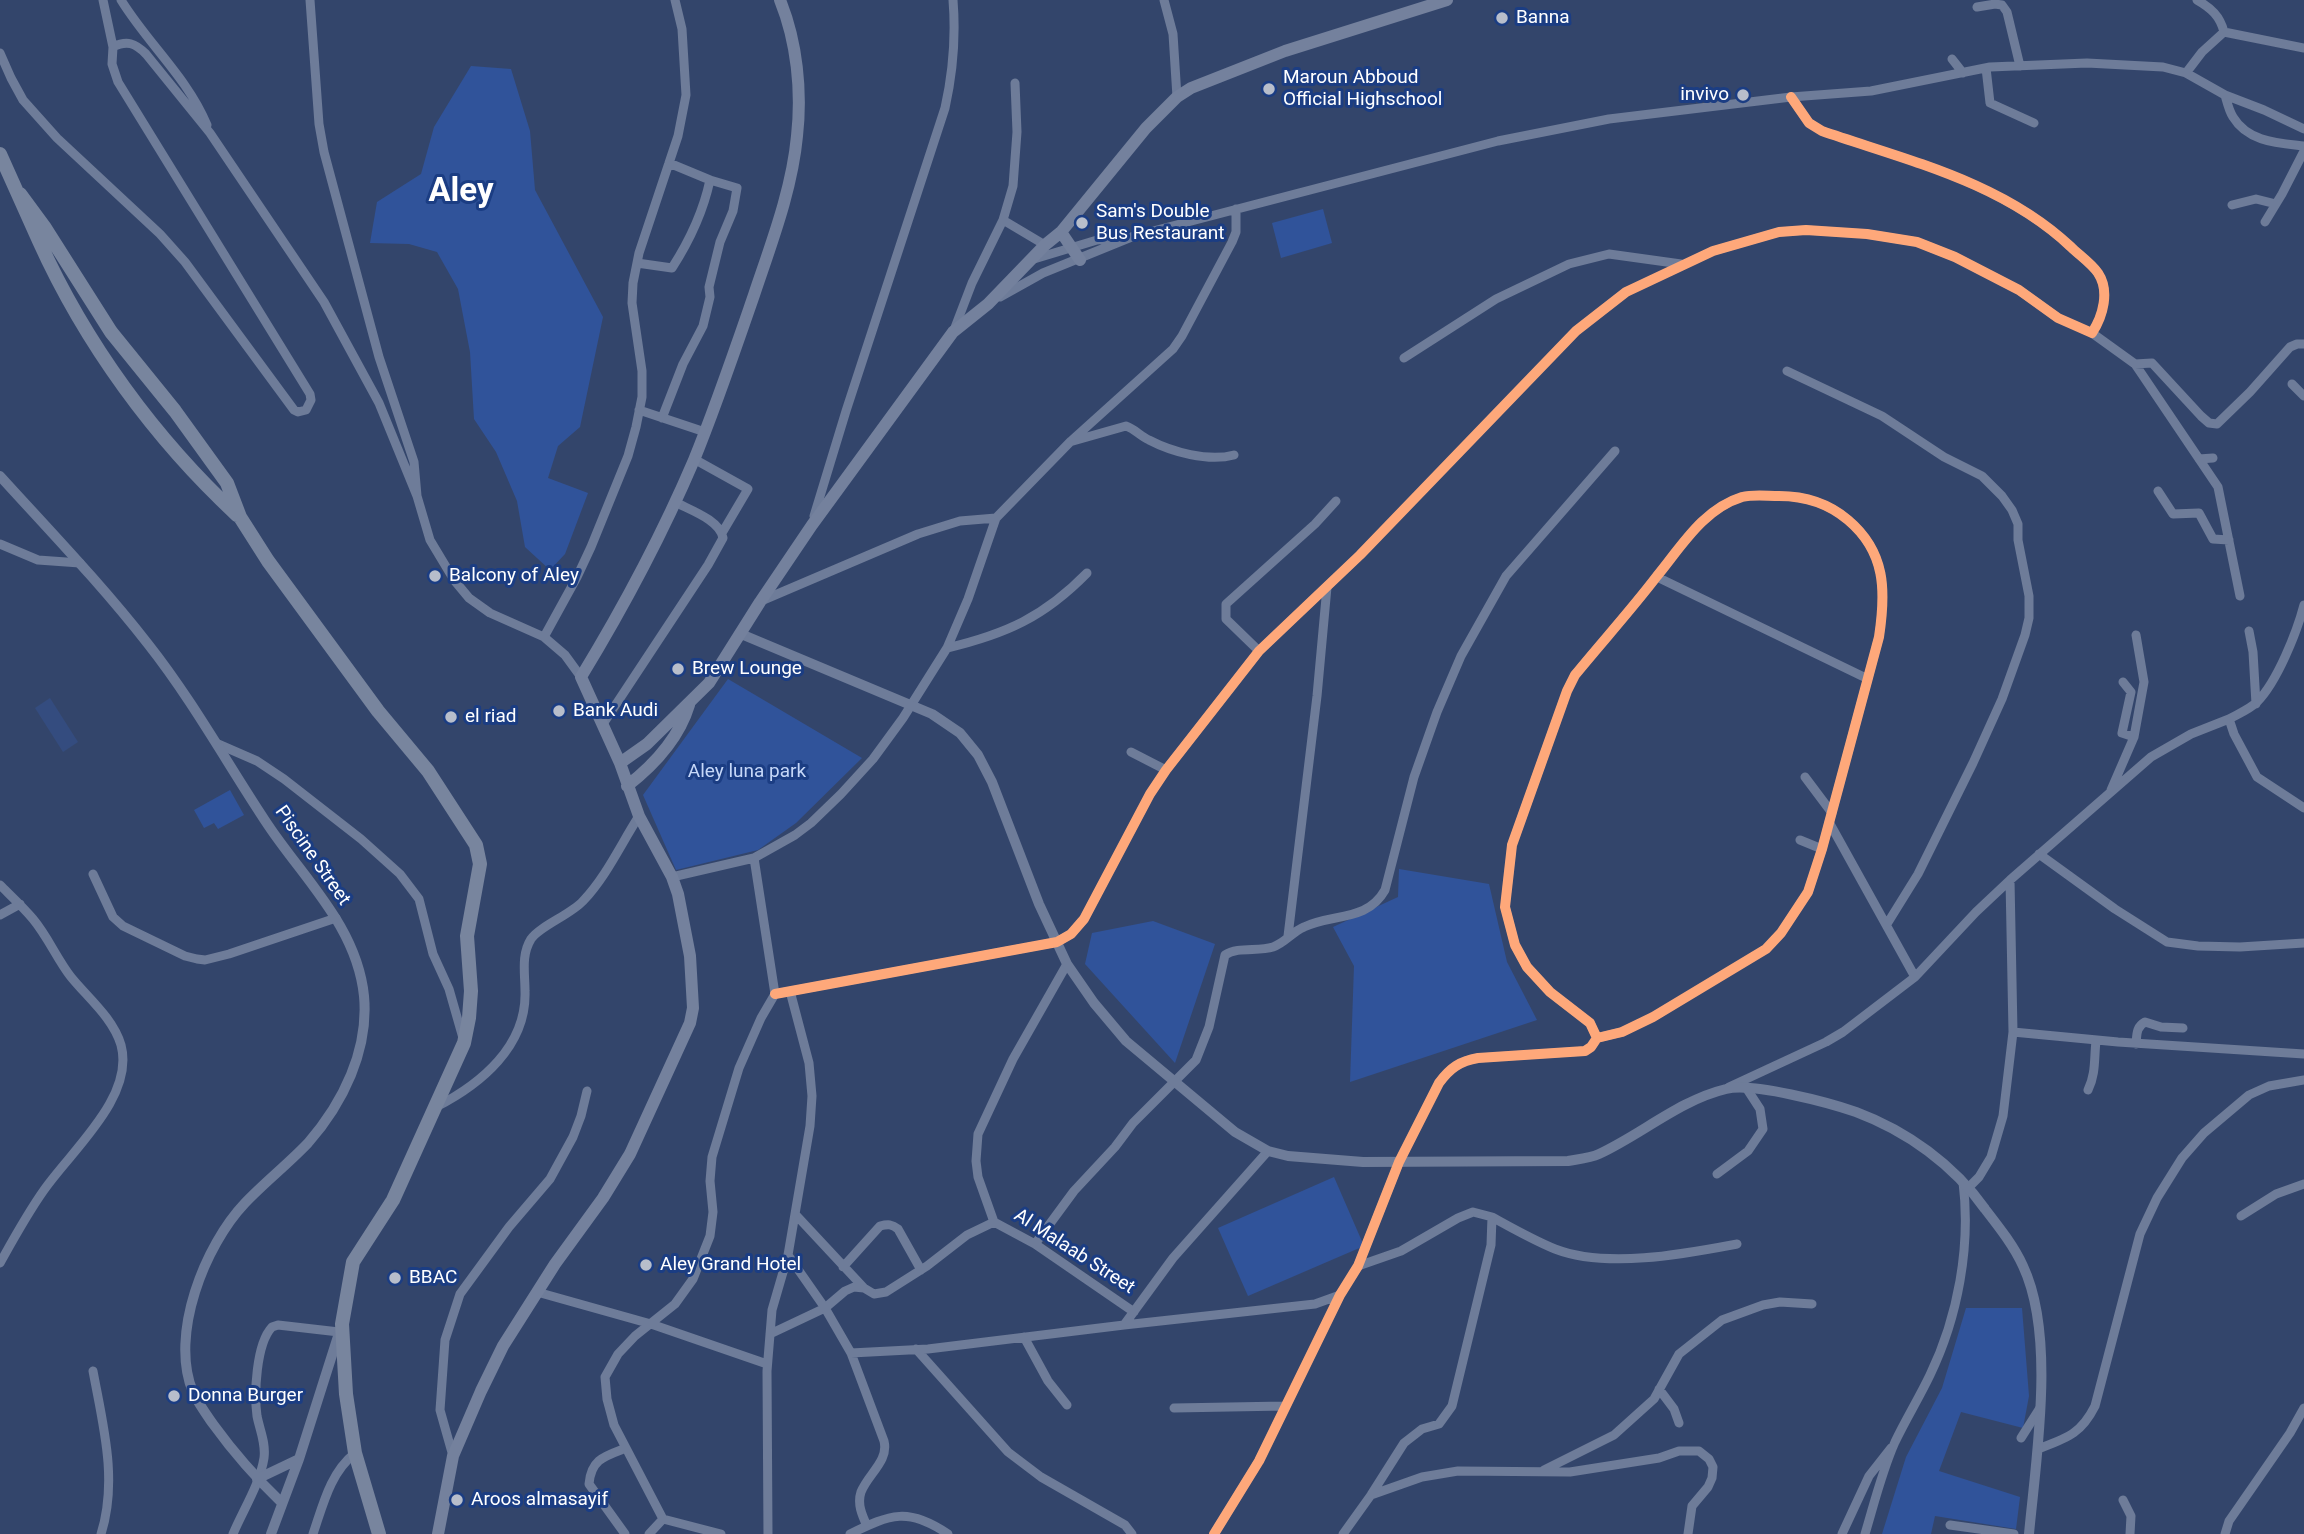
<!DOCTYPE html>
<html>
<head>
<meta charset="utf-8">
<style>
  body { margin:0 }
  canvas { display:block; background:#33456b }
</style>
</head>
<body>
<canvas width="2304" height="1534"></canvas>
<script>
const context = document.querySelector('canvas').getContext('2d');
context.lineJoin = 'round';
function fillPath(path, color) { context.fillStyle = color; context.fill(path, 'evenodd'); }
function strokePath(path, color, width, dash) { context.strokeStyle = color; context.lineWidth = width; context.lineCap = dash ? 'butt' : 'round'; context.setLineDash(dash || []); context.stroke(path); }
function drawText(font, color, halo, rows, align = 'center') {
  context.font = font + ' Roboto,sans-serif'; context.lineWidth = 6; context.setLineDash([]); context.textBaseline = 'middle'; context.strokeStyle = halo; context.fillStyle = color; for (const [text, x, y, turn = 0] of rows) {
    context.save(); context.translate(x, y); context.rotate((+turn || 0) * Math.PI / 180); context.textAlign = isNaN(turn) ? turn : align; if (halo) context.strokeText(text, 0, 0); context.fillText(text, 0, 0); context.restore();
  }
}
const green = new Path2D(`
  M 471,66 L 511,69 L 530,131 L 535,190 L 603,317 L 580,427 L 558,446 L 548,478 L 588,493 L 565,554 L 550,570 L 525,547 L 517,501 L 496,452 L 474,419 L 470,352 L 458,289 L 437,252 L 409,244 L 370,243 L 377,202 L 421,174 L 434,127 Z
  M 1323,209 L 1332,243 L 1281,258 L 1272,223 Z
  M 728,679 L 862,758 L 796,823 L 758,850 L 676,870 L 643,795 Z
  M 230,790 L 244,815 L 218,829 L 214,823 L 204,828 L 194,810 Z
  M 1399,869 L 1489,884 L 1507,962 L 1537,1020 L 1350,1082 L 1354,966 L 1333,927 L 1398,897 Z
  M 1153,921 L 1215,944 L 1175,1063 L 1085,964 L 1092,933 Z
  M 1334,1177 L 1364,1246 L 1248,1296 L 1218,1228 Z
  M 1966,1308 L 2022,1308 L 2029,1396 L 2023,1428 L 1961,1412 L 1939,1471 L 2020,1497 L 2016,1529 L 1935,1516 L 1931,1534 L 1882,1534 L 1906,1457 L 1942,1388 Z`);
const water = new Path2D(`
  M 50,698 L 78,742 L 63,752 L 35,708 Z`);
const minor = new Path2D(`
  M 103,0 L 113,47
  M 121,0 C 148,44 187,77 207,125
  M 310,0 L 319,124 L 324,152 L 379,357 L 414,462 L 417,496 L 430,540 L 454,580 L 469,598 L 490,613 L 544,637 L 565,655 L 581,677
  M 1164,0 L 1173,34 L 1177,97
  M 2197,0 C 2211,8 2220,16 2224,32
  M 1977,7 L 1995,4 L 2002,5 L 2007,12 L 2020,66
  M 2224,32 L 2304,48
  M 0,53 L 11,78 L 23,100 L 57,138 L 160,234 L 185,262 L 294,410 L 298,412 L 306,410 L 311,400 L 310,394 L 118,82 L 112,64 L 113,47 C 127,40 135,43 146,54 L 210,133 L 324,302 L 379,403 L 417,496
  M 1952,59 L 1963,73
  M 1986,68 L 1990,103 L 2034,123
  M 2186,73 L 2202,52 L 2224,32
  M 2225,95 C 2227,102 2229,111 2233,117 C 2248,142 2278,143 2304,146
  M 2232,205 L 2256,199 L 2276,204
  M 1003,220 L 1045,245
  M 2265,222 L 2282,194 L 2304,151
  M 1034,259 L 1097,240 L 1126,237
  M 637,263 L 672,268 C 690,240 703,213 710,180 L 669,163
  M 1000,297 L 1043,273 L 1134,236 L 1498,141 L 1609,119 L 1791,97 L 1871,91 L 1990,67 L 2087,63 L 2163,67 L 2186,73 L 2225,95 L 2264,110 L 2304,129
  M 954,330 L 972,283 L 1003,220 L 1013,186 L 1017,132 L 1015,83
  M 2092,333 L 2135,364 L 2218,487 L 2240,596
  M 1404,358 L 1496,299 L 1569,264 L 1609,254 L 1681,264
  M 2135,364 L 2152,363 L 2201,416 L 2209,423 L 2217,424 L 2250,392 L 2290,347 L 2297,344 L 2304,344
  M 1787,371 L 1882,416 L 1944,457 L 1982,476 L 2002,496 L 2012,510 L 2018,524 L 2018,540 L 2029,596 L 2029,618 L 2025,635 L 2002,699 L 1973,763 L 1918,874 L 1887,924
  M 2292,384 L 2304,396
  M 639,410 L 705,432
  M 662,418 L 683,364 L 703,326 L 710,297 L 709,287 L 720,242 L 733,211 L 737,188 L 710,180
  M 1073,441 L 1126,426 C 1135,429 1140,436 1149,440 C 1172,452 1208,462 1234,455
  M 694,459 L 748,489 L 722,533
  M 2199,459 L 2213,458
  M 2158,491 L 2173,514 L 2199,513 L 2213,539 L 2229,540
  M 814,516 L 846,411 L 945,108 C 953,72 956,37 953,0
  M 0,544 L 38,560 L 80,563
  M 1657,577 L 1866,678
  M 761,601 L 918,534 L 960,521 L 996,518
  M 2249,631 L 2253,652 L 2256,704
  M 544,637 L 577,577 L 591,547 L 628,456 L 636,427 L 642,397 L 642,371 L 632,303 L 633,283 L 639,253 L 678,136 L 686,95 L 682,29 L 675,0
  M 947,648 C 1006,634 1044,617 1087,573
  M 1259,651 L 1226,619 L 1226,604 L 1315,524 L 1336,501
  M 2123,682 L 2131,692 L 2122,733 L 2134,737
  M 2229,719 C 2238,714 2250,709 2257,702 C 2277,682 2297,632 2304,605
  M 603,724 L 708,565 L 723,538 C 720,520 690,510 675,502
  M 218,744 L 257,761 L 284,779 L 361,839 L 400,874 L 419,899 L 433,954 L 449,989 L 463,1038
  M 1131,752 L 1166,770
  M 1805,777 L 1832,813
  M 2111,790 L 2134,737 L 2144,682 L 2136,635
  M 1829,822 L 1915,977
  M 1800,840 L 1822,849
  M 2039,854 L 2115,909 L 2167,942 L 2198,946 L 2240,947 L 2304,943
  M 754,858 L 795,835 L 811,823 L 841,794 L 873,759 L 903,718 L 947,648 L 968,599 L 996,518 L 1071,441 L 1173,349 L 1182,336 L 1232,242 L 1236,232 L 1236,209
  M 93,874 L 113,917 L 123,926 L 185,956 L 197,959 L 205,960 L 229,954 L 336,918
  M 0,885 C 11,896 23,907 33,919 C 48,937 57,959 71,977 C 88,998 113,1018 121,1045 C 135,1097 71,1151 44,1190 C 27,1214 14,1238 0,1263
  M 0,915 L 20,904
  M 1288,936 L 1317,696 L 1327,587
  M 775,994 L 1057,942 L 1071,934 L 1084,919 L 1150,794 L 1166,770 L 1259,651 L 1360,555 L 1576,331 L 1626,292 L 1713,251 L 1779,232 L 1806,230 L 1867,234 L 1917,242 L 1955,257 L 2019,290 L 2058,318 L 2092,333 C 2103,316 2110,291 2098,273 C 2091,263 2079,255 2071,247 C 2002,182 1909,161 1822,131 L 1809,123 L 1791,97
  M 2013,1032 L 2118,1042 L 2304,1054
  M 2136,1044 C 2137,1034 2136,1027 2145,1022 L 2161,1027 L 2183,1028
  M 1729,1087 L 1826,1042 L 1843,1032 L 1915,977 L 1976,912 L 2010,880 L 2151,757 L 2191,734 L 2229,719 L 2234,734 L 2257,777 L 2304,808
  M 2088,1090 C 2096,1074 2094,1058 2096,1041
  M 436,1107 C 481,1084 527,1046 525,991 C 525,973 521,955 531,939 C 540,926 570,915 583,901 C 606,877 621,844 639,816
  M 1717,1174 L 1748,1151 L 1763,1129 L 1760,1109 L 1747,1089
  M 1969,1187 L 1979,1177 L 1991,1157 L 2003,1116 L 2013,1032 L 2010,880
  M 795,1214 L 864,1288
  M 2241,1216 L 2276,1194 L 2304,1184
  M 1492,1217 C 1512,1228 1533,1240 1555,1249 C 1607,1269 1684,1254 1737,1244
  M 994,1222 L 1035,1244 L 1134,1312
  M 1035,1244 L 1074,1191 L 1115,1147 L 1133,1123 L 1196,1060 L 1209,1027 L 1225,955 C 1238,946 1258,952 1273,947 C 1285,943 1292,932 1304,927 C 1333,913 1367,922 1385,890 L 1414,777 L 1437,712 L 1461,656 L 1506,576 L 1615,451
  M 788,1255 L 825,1308 L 851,1353 L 884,1441 C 889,1461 868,1474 861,1492 C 857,1504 862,1515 867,1526
  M 843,1267 L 880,1226 C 888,1224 892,1224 898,1229 L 921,1270
  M 537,1292 L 651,1324 L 767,1364
  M 1124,1325 L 1315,1304 L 1340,1295
  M 770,1334 L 825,1308 L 845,1291 L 854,1287 L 864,1288 L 874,1294 L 886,1292 L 927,1266 L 967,1235 L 994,1222 L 978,1177 L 976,1161 L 978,1134 L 1013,1059 L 1067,964
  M 1024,1337 L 1048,1381 L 1067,1405
  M 916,1349 L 1008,1452 L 1041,1477 L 1125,1525 L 1132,1534
  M 851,1353 L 928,1349 L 1124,1325 L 1173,1258 L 1268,1151
  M 93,1371 C 103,1425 118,1480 101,1534
  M 1659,1389 L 1674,1409 L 1679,1423
  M 1174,1408 L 1285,1406
  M 2021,1438 L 2040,1408
  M 2038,1449 C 2067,1438 2081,1434 2095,1406 L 2140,1234 L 2157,1198 L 2182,1158 L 2204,1133 L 2249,1095 L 2269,1086 L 2304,1080
  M 453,1456 L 440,1410 L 445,1340 L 460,1294 L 509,1227 L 550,1179 L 573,1137 L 581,1116 L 587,1091
  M 1544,1470 L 1614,1435 L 1654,1399 L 1679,1354 L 1722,1320 L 1763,1305 L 1780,1302 L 1812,1304
  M 1371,1495 L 1422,1477 L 1458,1471 L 1570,1472 L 1659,1458 L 1679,1451 L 1699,1451 L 1709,1459 L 1713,1467 L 1712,1478 L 1708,1487 L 1692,1506 L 1688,1534
  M 2123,1500 L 2131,1516 L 2130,1534
  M 663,1519 L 721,1534
  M 1950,1525 L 2014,1534
  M 233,1534 C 243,1510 260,1484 264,1458 C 266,1443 260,1431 257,1416 C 254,1394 256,1344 272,1327 L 278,1325 L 339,1332
  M 313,1534 C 323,1505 330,1473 355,1453
  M 625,1534 L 589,1484 C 591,1459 605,1456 626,1448
  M 649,1534 L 663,1519 L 614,1425 L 607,1399 L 605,1377 L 618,1354 L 635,1336 L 675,1304 L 693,1279 L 710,1236 L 713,1212 L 710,1181 L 712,1157 L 739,1068 L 761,1018 L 775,994 L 754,858 L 672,877
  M 768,1534 L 767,1371 L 772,1310 L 788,1255 L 810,1126 L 812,1096 L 809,1063 L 790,991
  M 850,1534 C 891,1514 908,1507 948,1534
  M 1214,1534 L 1259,1461 L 1340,1295 L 1358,1266 L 1399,1162 L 1439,1083 C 1450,1068 1460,1061 1478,1058 L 1585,1051 L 1591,1047 L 1597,1038 L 1622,1032 L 1653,1017 L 1766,949 L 1781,933 L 1808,892 L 1822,849 L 1879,637 C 1886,591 1886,552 1848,520 C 1828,503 1805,496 1779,496 C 1767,496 1754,494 1742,497 C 1703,509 1681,547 1657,576 C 1631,610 1602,642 1575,675 L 1567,691 L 1512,845 L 1505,907 L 1515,945 L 1527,967 L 1550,992 L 1590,1023 L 1597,1038
  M 1343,1534 L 1371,1495 L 1404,1443 L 1422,1429 L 1439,1424 L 1452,1406 L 1491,1245 L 1492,1217 L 1473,1212 L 1458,1218 L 1401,1251 L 1358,1266
  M 1842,1534 L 1869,1476 L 1891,1448
  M 1865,1534 C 1874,1504 1882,1471 1895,1442 C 1906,1419 1919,1398 1930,1375 C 1958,1317 1971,1246 1963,1182
  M 2225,1534 L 2229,1521 L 2290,1433 L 2304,1408`);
const tertiary = new Path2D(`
  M 0,476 C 50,531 102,585 148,644 C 193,701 228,765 268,825 C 304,879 357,927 364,996 C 369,1050 343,1103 308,1143 C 288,1164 265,1182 245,1203 C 205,1245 169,1335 193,1392 C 198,1403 206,1414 213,1424 C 234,1453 256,1478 282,1503
  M 741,634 L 932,714 L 960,733 L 978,755 L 992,782 L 1039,904 L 1067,964 L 1094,1003 L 1126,1041 L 1235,1132 L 1268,1151 L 1288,1156 L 1363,1162 L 1568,1161 C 1579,1159 1590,1158 1599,1154 C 1642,1134 1680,1100 1726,1089 C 1752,1082 1830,1103 1856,1112 C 1907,1131 1954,1165 1985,1209 C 1999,1227 2014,1246 2023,1266 C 2056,1336 2036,1458 2029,1534
  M 257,1479 L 299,1459
  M 271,1534 L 299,1459 L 340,1330`);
const secondary = new Path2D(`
  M 1061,232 L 1080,260
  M 620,763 L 647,744 L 709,683 L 760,602 L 812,525 L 953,332 L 988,304 L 1045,245 L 1061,232 L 1146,128 L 1177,97 L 1191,88 L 1285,51 L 1447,0
  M 627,786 C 654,765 679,738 689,705
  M 438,1534 L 453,1456 L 481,1391 L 503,1346 L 555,1264 L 603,1198 L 630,1154 L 690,1023 L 693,1008 L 690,956 L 678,894 L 672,877 L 639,816 L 620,763 L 581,677 C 623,608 662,535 694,460 C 716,406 735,350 754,295 C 771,244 792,190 797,136 C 802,91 797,42 780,0`);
const primary = new Path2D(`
  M 0,154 C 13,183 26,212 39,241 C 85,343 155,439 237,515
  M 20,194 L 45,228 L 111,332 L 175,411 L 227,483 L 240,517 L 268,561 L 378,711 L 428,771 L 476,845 L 480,864 L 467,936 L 471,991 L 469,1018 L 464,1043 L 393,1200 L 353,1262 L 342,1324 L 346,1394 L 355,1453 L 379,1534`);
const cycleway = new Path2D(`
  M 775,994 L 1057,942 L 1071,934 L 1084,919 L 1150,794 L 1166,770 L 1259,651 L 1360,555 L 1576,331 L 1626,292 L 1713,251 L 1779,232 L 1806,230 L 1867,234 L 1917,242 L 1955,257 L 2019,290 L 2058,318 L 2092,333 C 2103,316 2110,291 2098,273 C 2091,263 2079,255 2071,247 C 2002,182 1909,161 1822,131 L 1809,123 L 1791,97
  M 1214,1534 L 1259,1461 L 1340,1295 L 1358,1266 L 1399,1162 L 1439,1083 C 1450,1068 1460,1061 1478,1058 L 1585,1051 L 1591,1047 L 1597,1038 L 1622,1032 L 1653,1017 L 1766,949 L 1781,933 L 1808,892 L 1822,849 L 1879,637 C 1886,591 1886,552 1848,520 C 1828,503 1805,496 1779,496 C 1767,496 1754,494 1742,497 C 1703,509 1681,547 1657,576 C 1631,610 1602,642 1575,675 L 1567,691 L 1512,845 L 1505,907 L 1515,945 L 1527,967 L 1550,992 L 1590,1023 L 1597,1038`);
const markers = [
  [1502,18,7,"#b8becb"],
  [1269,89,7,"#b8becb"],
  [1743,95,7,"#b8becb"],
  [1082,223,7,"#b8becb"],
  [435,576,7,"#b8becb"],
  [678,669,7,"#b8becb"],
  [559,711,7,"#b8becb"],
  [451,717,7,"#b8becb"],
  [646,1265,7,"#b8becb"],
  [395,1278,7,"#b8becb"],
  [174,1396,7,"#b8becb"],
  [457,1500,7,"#b8becb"]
];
const poiNames = [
  ["Banna",1516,18],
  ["Maroun Abboud",1283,78],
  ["Official Highschool",1283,100],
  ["invivo",1729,95,"right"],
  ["Sam's Double",1096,212],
  ["Bus Restaurant",1096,234],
  ["Balcony of Aley",449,576],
  ["Brew Lounge",692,669],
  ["Bank Audi",573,711],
  ["el riad",465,717],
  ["Aley Grand Hotel",660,1265],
  ["BBAC",409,1278],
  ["Donna Burger",188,1396],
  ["Aroos almasayif",471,1500]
];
const parkNames = [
  ["Aley luna park",747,772]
];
const streetNames = [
  ["Piscine Street",312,856,55],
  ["Al Malaab Street",1074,1252,33]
];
const townNames = [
  ["Aley",461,193]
];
fillPath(green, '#30539a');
fillPath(water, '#344c7f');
strokePath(minor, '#6e7c99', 9);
strokePath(tertiary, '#6e7c99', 10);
strokePath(secondary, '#74819d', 12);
strokePath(primary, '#78859e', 14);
strokePath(cycleway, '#fea87a', 10);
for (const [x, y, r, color] of markers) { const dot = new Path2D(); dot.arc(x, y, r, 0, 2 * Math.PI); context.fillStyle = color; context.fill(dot); strokePath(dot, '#1b3d83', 2.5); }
drawText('19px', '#fff', '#1b3d83', poiNames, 'left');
drawText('19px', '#c5d7f8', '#1b3d83', parkNames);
drawText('19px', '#fff', '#1b3d83', streetNames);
drawText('bold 33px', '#fff', '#1b3d83', townNames);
</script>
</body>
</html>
